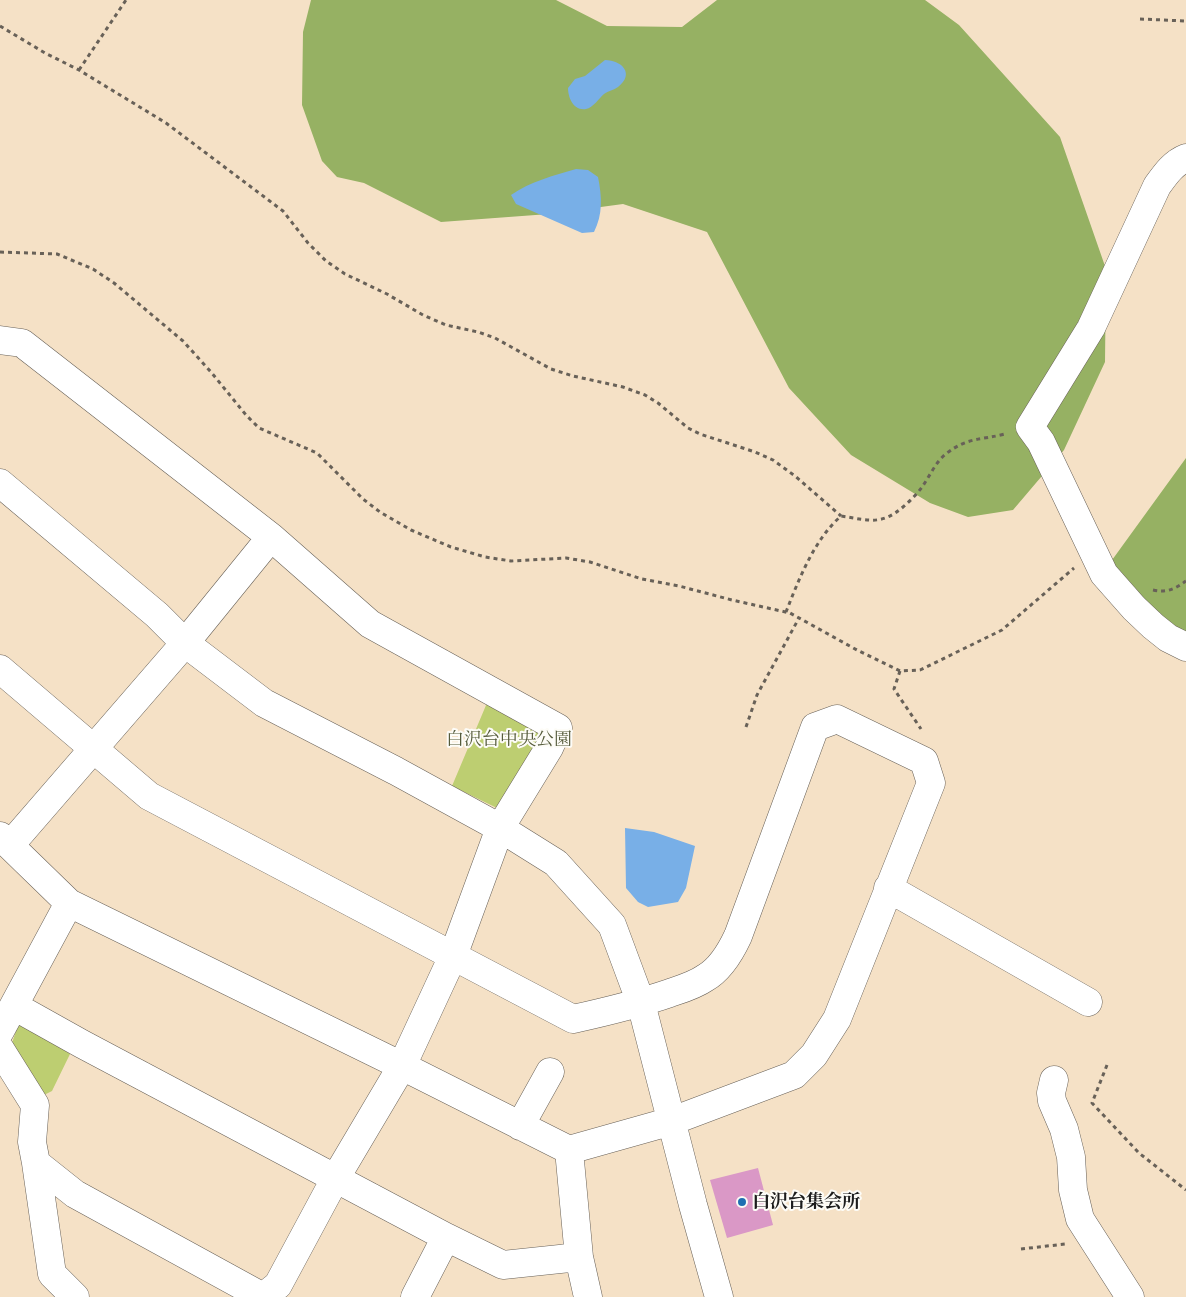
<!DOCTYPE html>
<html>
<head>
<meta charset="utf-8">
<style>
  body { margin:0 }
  canvas { display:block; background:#f5e1c6 }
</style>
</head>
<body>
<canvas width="1186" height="1297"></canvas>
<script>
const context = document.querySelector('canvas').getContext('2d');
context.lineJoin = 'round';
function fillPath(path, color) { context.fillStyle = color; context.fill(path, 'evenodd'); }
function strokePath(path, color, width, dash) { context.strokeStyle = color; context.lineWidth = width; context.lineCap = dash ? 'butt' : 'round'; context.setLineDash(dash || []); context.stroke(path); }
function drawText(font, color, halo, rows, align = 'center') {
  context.font = font + ' "Libre Caslon Text","Noto Serif JP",serif'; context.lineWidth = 4; context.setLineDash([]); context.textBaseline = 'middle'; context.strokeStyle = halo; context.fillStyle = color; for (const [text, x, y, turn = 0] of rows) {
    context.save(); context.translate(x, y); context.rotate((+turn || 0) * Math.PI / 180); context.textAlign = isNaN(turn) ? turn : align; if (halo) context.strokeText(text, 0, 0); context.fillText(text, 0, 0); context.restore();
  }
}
const green = new Path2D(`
  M 492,691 L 558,728 L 501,810 L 452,786 Z
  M 20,1019 L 70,1054 L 52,1091 L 44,1095 L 10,1049 Z`);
const forest = new Path2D(`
  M 311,0 L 556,0 L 607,26 L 682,27 L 717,0 L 925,0 L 959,25 L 1060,137 L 1106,269 L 1105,362 L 1064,450 L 1013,510 L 968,517 L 930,503 L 851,455 L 789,388 L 707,232 L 623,204 L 549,214 L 441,222 L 364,183 L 337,177 L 322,161 L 302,105 L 303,32 Z
  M 1186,458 L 1186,637 L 1107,567 Z`);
const water = new Path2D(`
  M 605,60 C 622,60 635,74 618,87 C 614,90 608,91 604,94 C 599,98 593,108 586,109 C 573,111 568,97 568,88 L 575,79 L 585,76 Z
  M 576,169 L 588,170 L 598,177 C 602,197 603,214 594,232 L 582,233 L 516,204 L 511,195 C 531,181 553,176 576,169 Z
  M 625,828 L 654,832 L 695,846 L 686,888 L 678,902 L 648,907 L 638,902 L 626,888 Z`);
const building = new Path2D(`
  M 758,1168 L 773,1225 L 727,1238 L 710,1180 Z`);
const path = new Path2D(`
  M 1140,19 L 1186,21
  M 0,26 L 45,53 L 79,70 L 166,123 L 283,211 L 308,243 L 326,261 L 345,274 L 387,294 L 423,315 L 446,325 L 478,332 L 495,338 L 551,369 L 573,376 L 623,387 L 645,395 L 658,403 L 688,428 L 700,434 L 755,452 L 773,460 L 795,476 L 841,516
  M 79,70 L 126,0
  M 0,252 L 57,254 L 93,269 L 114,283 L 183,341 L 211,372 L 246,415 L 259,428 L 317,453 L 363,499 L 380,512 L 411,530 L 451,547 L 485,557 L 511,561 L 566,558 L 590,562 L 642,579 L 679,586 L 732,600 L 790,613 L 857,650 L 900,671 L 920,670 L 1002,630 L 1074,568
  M 1153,590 C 1167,593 1175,589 1186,581
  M 786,612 C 799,579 814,540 841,516 C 868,520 881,526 903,507 C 910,501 917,494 922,487 C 930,476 936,461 947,453 C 968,437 982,440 1005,434
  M 900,671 L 894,689 L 921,729
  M 746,727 L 757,695 L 799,618
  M 1107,1065 L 1092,1103 L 1139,1153 L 1186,1190
  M 1021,1249 L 1065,1244`);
const minor = new Path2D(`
  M 1186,158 C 1173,163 1165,175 1157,186 L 1091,328 L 1030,427 L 1041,442 L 1104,574 L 1134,608 L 1153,626 L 1168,638 L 1186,647
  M 0,340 L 22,343 L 271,537 L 370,624 L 558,728 L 549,748 L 500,828 L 453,956 L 402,1066 L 335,1179 L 278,1285 L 263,1297 L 75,1194 L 36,1163 L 32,1142 L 35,1105 L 0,1049
  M 0,483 L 157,615 L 185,643 L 264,703 L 396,771 L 500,828 L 556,863 L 612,925 L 641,1003 L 693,1205 L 719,1297
  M 0,669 L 149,796 L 573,1019 C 605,1012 638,1004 670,993 C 682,989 695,985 705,978 C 721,969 731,951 738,936 L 815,727 L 837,719 L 924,761 L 931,783 L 837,1019 L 814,1055 L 794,1075 L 672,1121 L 569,1150 L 402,1066 L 69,903 L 0,836
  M 10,845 L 185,643 L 271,537
  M 888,888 L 1088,1002
  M 14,1006 L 82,1044 L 446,1237 L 415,1297
  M 0,1031 L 69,903
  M 1054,1080 L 1051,1093 L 1052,1101 L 1064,1129 L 1071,1157 L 1073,1190 L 1080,1219 L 1130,1297
  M 520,1126 L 550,1072
  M 569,1150 L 579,1257 L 588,1297
  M 36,1163 L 52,1274 L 75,1297
  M 446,1237 L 503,1265 L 579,1257`);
const markers = [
  [742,1202,5,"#1f6fb2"]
];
const parkNames = [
  ["白沢台中央公園",509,740]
];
const poiNames = [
  ["白沢台集会所",752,1202]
];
fillPath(green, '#bdce71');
fillPath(forest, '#96b163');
fillPath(water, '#78afe7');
fillPath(building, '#da98c6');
strokePath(minor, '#686158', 29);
strokePath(path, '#686158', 3, [4, 4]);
strokePath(minor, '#fff', 28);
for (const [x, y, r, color] of markers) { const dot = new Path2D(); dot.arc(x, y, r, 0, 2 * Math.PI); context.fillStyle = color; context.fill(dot); strokePath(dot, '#fdfcf7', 2); }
drawText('18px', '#545a3a', '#fdfcf7', parkNames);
drawText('bold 18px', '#1c1c1c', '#fdfcf7', poiNames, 'left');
</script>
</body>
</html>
